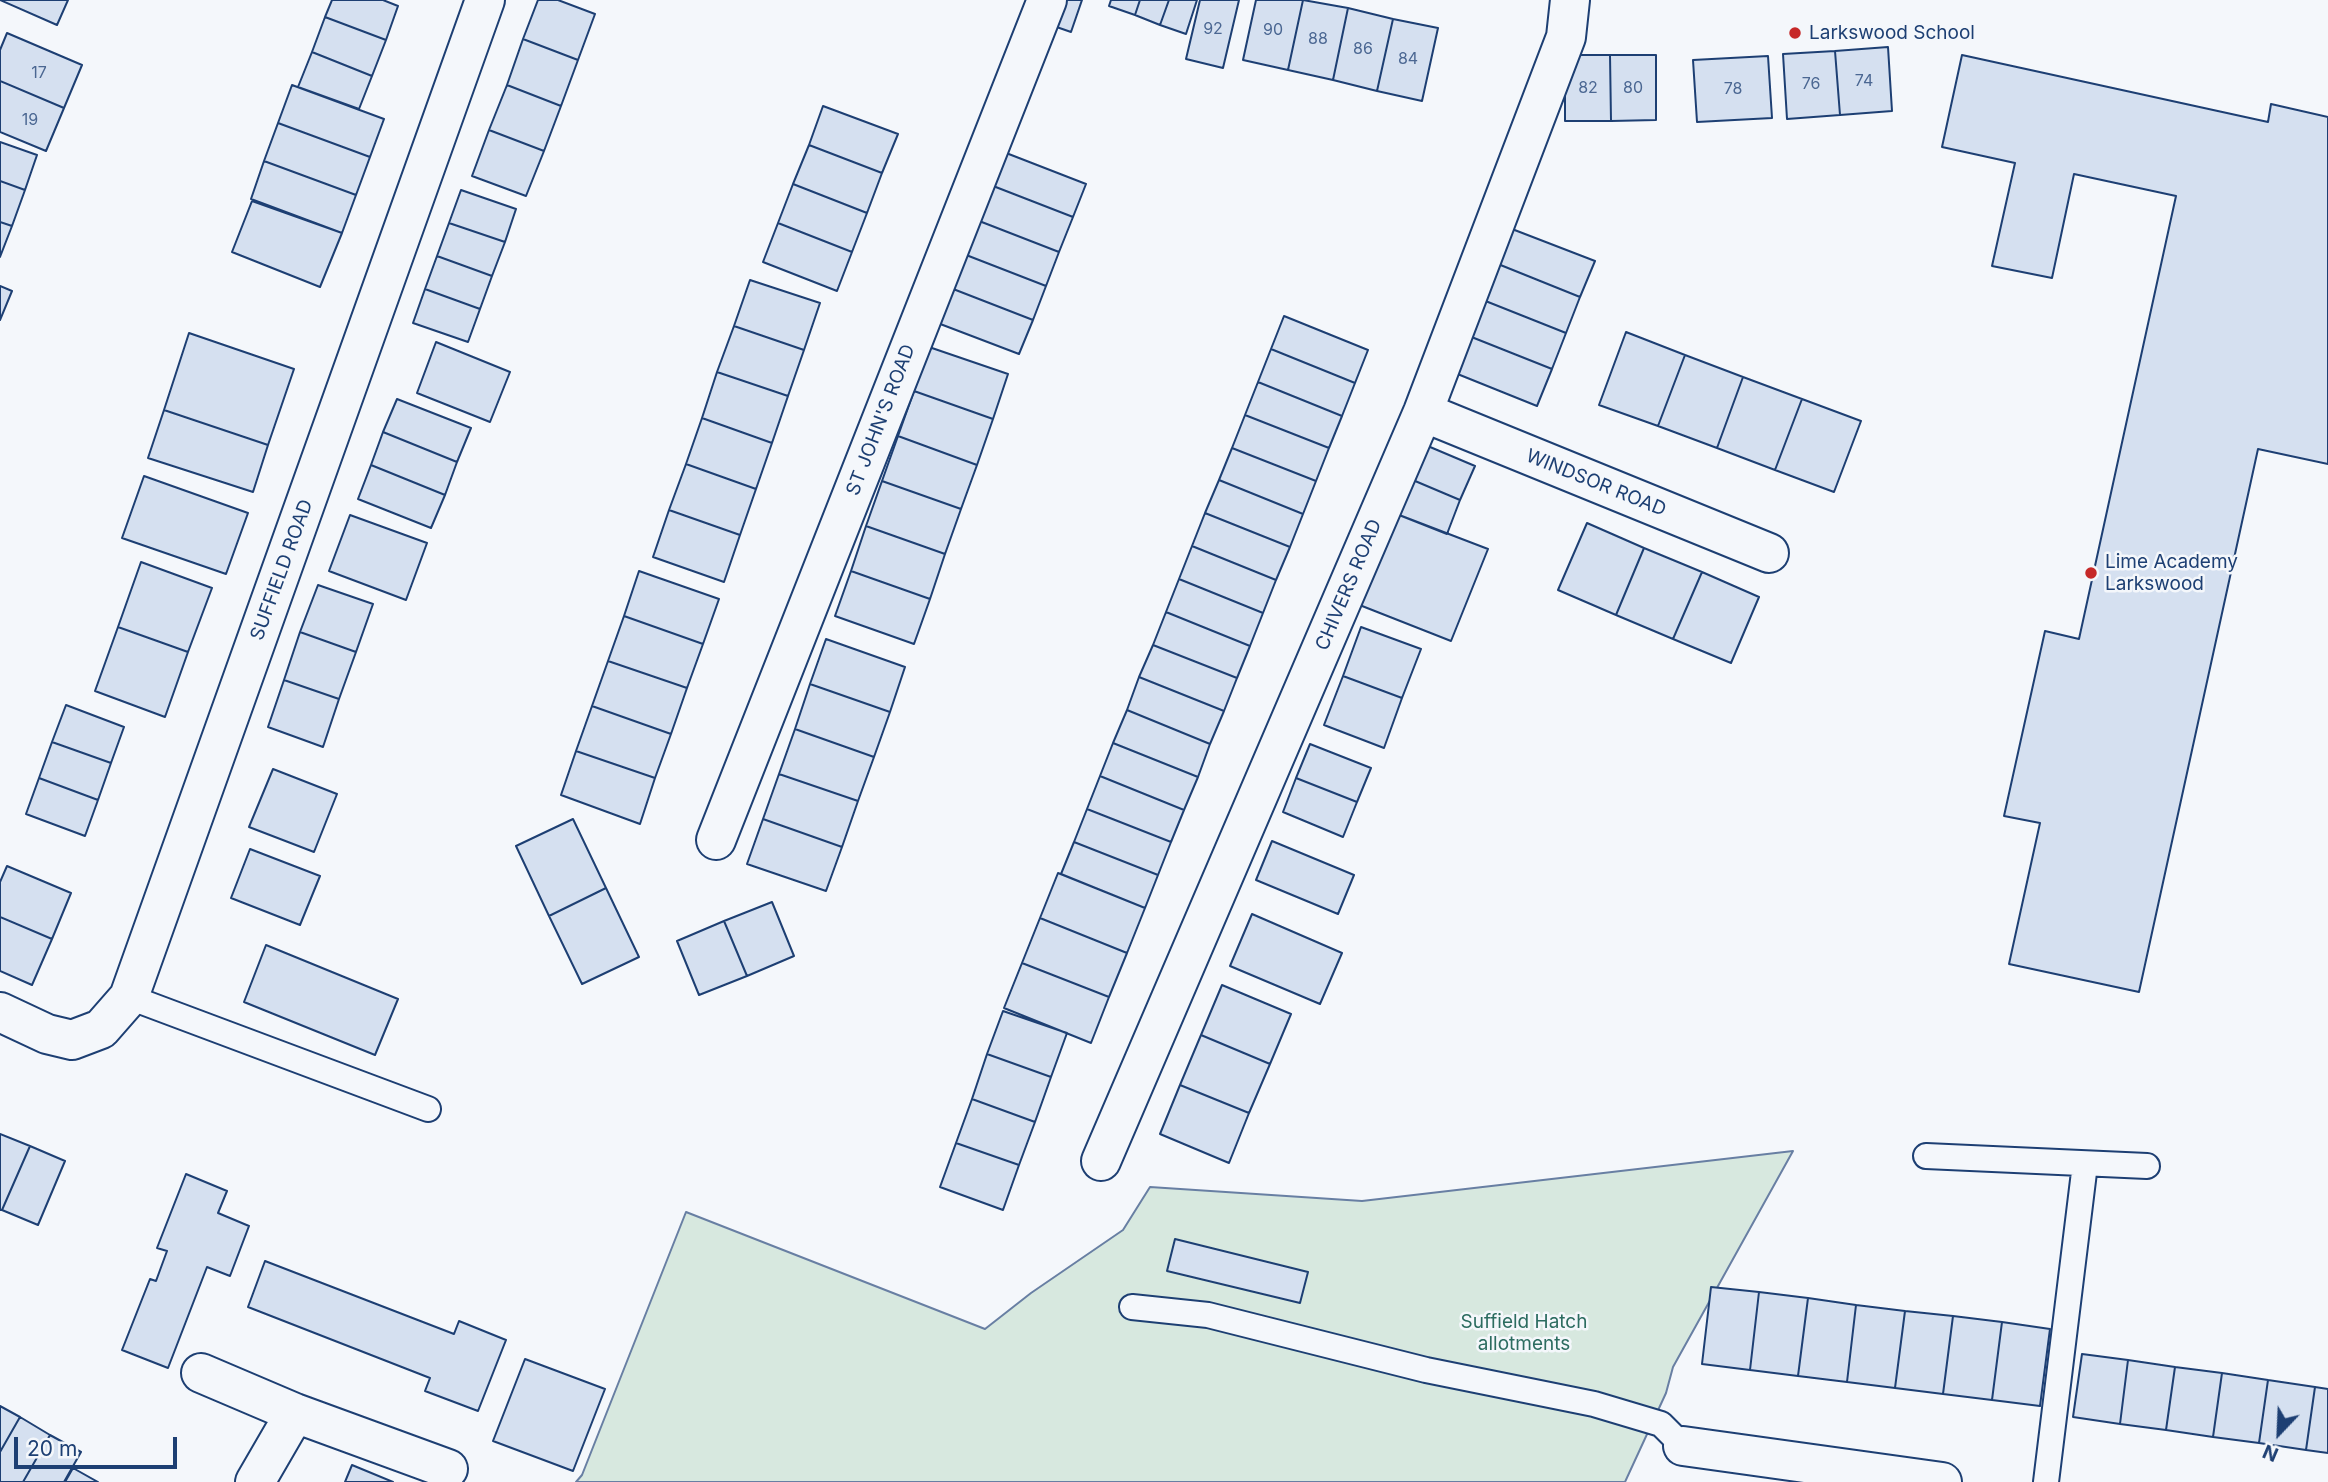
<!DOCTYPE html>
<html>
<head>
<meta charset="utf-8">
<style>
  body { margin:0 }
  #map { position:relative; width:2328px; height:1482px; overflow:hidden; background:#f4f7fb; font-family:Inter,sans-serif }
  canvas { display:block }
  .north { position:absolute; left:2244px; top:1398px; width:70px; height:70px; -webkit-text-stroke:5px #f4f7fb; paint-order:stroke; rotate:203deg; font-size:19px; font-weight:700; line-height:28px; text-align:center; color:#1d3f73 }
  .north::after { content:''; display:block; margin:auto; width:24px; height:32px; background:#1d3f73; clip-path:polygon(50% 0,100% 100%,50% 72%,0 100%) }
  .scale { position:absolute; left:14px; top:1437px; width:163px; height:32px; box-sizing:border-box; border:4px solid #1d3f73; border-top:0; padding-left:9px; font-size:21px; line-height:24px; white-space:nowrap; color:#1d3f73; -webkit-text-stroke:5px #f4f7fb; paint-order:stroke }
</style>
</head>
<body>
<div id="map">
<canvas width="2328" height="1482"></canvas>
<div class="north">N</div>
<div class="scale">20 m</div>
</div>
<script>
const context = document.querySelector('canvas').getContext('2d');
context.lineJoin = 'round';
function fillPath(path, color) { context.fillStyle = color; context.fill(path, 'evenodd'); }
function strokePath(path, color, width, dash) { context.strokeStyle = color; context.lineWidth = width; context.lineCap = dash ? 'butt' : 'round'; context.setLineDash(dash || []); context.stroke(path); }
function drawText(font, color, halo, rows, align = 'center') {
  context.font = font + ' Inter,sans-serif'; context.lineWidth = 5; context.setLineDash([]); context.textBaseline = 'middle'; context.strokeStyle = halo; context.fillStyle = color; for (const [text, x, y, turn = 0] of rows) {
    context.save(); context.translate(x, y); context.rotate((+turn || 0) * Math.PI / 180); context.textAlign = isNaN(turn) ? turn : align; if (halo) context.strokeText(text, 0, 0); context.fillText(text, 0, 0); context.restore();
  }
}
const green = new Path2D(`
  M 1793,1151 L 1673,1367 L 1666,1393 L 1625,1482 L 576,1482 L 582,1475 L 686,1212 L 985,1329 L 1031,1293 L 1123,1230 L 1150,1187 L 1362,1201 Z`);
const building = new Path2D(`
  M 0,0 L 68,0 L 57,25 Z
  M 332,0 L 383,0 L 398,6 L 386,40 L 325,17 Z
  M 538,0 L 558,0 L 595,14 L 578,60 L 523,39 Z
  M 1053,0 L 1082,0 L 1071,32 L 1045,23 Z
  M 1111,0 L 1140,0 L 1135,15 L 1109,6 Z
  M 1140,0 L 1169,0 L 1160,25 L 1135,15 Z
  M 1169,0 L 1197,0 L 1186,34 L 1160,25 Z
  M 1200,0 L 1239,0 L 1223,68 L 1186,59 Z
  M 1256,0 L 1303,0 L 1288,70 L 1243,60 Z
  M 1303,0 L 1348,8 L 1333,80 L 1288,70 Z
  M 1348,8 L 1393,19 L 1377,91 L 1333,80 Z
  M 325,17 L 386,40 L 372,76 L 312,52 Z
  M 1393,19 L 1438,28 L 1422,101 L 1377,91 Z
  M 7,33 L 82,65 L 64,108 L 0,81 L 0,50 Z
  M 523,39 L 578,60 L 561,106 L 507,85 Z
  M 1888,47 L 1892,111 L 1840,115 L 1835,51 Z
  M 1835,51 L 1840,115 L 1787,119 L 1783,54 Z
  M 312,52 L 372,76 L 359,109 L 298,87 Z
  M 1565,55 L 1610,55 L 1611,121 L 1565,121 Z
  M 1610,55 L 1656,55 L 1656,120 L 1611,121 Z
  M 1962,55 L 2268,122 L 2271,104 L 2328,117 L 2328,464 L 2258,449 L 2139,992 L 2009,964 L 2040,823 L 2004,816 L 2045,631 L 2079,639 L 2176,196 L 2074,174 L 2052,278 L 1992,266 L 2015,163 L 1942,147 Z
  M 1768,56 L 1772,118 L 1697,122 L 1693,60 Z
  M 0,81 L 64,108 L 46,151 L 0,132 Z
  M 292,85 L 384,119 L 370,157 L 278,123 Z
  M 507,85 L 561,106 L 544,151 L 489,130 Z
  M 823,106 L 898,134 L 882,173 L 809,145 Z
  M 278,123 L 370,157 L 356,195 L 264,161 Z
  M 489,130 L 544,151 L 526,196 L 472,176 Z
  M 0,142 L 37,155 L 25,190 L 0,181 Z
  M 809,145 L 882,173 L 867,213 L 793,184 Z
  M 1001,151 L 1086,184 L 1073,217 L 988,184 Z
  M 264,161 L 356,195 L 342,233 L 251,199 Z
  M 0,181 L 25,190 L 12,226 L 0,222 Z
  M 793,184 L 867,213 L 852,252 L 778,223 Z
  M 988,184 L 1073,217 L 1059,252 L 974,219 Z
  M 461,190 L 516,209 L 505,242 L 449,223 Z
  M 252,201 L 342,233 L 320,287 L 232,252 Z
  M 974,219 L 1059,252 L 1046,286 L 961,253 Z
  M 0,222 L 12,226 L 0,257 Z
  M 449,223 L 505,242 L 492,276 L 437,256 Z
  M 778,223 L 852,252 L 837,291 L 763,262 Z
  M 1512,229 L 1595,261 L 1580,297 L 1498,264 Z
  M 961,253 L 1046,286 L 1033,320 L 948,287 Z
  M 437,256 L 492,276 L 480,309 L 425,289 Z
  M 1498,264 L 1580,297 L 1566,333 L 1483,300 Z
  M 750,280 L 820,303 L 804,350 L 734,326 Z
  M 0,286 L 12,291 L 0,320 Z
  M 948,287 L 1033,320 L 1019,354 L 935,322 Z
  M 425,289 L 480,309 L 468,342 L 413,323 Z
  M 1483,300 L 1566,333 L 1552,369 L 1469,336 Z
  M 1284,316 L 1368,350 L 1355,383 L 1271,349 Z
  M 734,326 L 804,350 L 788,396 L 717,372 Z
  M 1626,332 L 1685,355 L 1658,426 L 1599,405 Z
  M 189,333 L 294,369 L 268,445 L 164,410 Z
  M 1469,336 L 1552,369 L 1537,406 L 1455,373 Z
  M 436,342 L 510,372 L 490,422 L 417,393 Z
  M 929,347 L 1008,374 L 993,419 L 914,391 Z
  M 1271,349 L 1355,383 L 1342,416 L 1258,382 Z
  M 1685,355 L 1743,377 L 1717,448 L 1658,426 Z
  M 717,372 L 788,396 L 772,443 L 702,418 Z
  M 1743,377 L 1802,399 L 1775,470 L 1717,448 Z
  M 1258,382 L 1342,416 L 1329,448 L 1245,415 Z
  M 914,391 L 993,419 L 977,465 L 898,436 Z
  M 397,399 L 471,428 L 457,462 L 383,432 Z
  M 1802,399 L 1861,421 L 1834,492 L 1775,470 Z
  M 164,410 L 268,445 L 253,492 L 148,458 Z
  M 1245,415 L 1329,448 L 1316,481 L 1232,448 Z
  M 702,418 L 772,443 L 756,489 L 686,464 Z
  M 383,432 L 457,462 L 445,495 L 371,465 Z
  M 898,436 L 977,465 L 961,509 L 882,481 Z
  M 1423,444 L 1475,466 L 1460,500 L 1408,478 Z
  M 1232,448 L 1316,481 L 1303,514 L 1219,480 Z
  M 686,464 L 756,489 L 740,535 L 669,510 Z
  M 371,465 L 445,495 L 431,528 L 358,499 Z
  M 144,476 L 248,513 L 226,574 L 122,538 Z
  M 1408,478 L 1460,500 L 1447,534 L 1394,513 Z
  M 1219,480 L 1303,514 L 1290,547 L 1205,513 Z
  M 882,481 L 961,509 L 945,554 L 866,526 Z
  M 669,510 L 740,535 L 724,582 L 653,557 Z
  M 1205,513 L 1290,547 L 1276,580 L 1192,546 Z
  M 1394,513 L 1488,549 L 1451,641 L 1357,604 Z
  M 350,515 L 427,543 L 406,600 L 329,571 Z
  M 1587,523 L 1644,548 L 1616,615 L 1558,590 Z
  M 866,526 L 945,554 L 930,599 L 851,571 Z
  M 1192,546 L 1276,580 L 1263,613 L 1179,579 Z
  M 1644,548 L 1702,572 L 1673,639 L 1616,615 Z
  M 141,562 L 212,588 L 188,652 L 118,627 Z
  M 639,571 L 719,599 L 703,644 L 624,616 Z
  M 851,571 L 930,599 L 914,644 L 835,616 Z
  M 1702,572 L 1759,597 L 1731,663 L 1673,639 Z
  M 1179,579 L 1263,613 L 1250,646 L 1166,612 Z
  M 318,585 L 373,604 L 356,652 L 300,632 Z
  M 1166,612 L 1250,646 L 1237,678 L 1153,645 Z
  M 624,616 L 703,644 L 687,688 L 608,661 Z
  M 118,627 L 188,652 L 165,717 L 95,691 Z
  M 1361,627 L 1421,649 L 1402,698 L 1343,676 Z
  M 300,632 L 356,652 L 339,699 L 284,680 Z
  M 826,639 L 905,667 L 890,712 L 810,684 Z
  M 1153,645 L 1237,678 L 1224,711 L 1139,677 Z
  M 608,661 L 687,688 L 671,734 L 592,706 Z
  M 1343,676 L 1402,698 L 1384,748 L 1324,725 Z
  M 1139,677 L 1224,711 L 1210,744 L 1127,710 Z
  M 284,680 L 339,699 L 323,747 L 268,727 Z
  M 810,684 L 890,712 L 874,757 L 795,729 Z
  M 66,705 L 124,727 L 111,763 L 52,742 Z
  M 592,706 L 671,734 L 655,778 L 576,751 Z
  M 1127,710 L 1210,744 L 1198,777 L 1113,743 Z
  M 795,729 L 874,757 L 858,801 L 779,774 Z
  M 52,742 L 111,763 L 98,800 L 39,778 Z
  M 1113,743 L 1198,777 L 1184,810 L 1100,776 Z
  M 1310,744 L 1371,768 L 1357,802 L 1296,778 Z
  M 576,751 L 655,778 L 640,824 L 561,795 Z
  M 273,769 L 337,794 L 314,852 L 249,827 Z
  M 779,774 L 858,801 L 842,847 L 763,819 Z
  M 1100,776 L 1184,810 L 1171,842 L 1087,809 Z
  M 39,778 L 98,800 L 85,836 L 26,814 Z
  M 1296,778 L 1357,802 L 1343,837 L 1283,812 Z
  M 1087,809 L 1171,842 L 1158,875 L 1074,842 Z
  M 573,819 L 606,888 L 549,916 L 516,846 Z
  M 763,819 L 842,847 L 826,891 L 747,864 Z
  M 1272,841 L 1354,875 L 1338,914 L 1256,880 Z
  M 1074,842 L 1158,875 L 1145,908 L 1061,874 Z
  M 250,849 L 320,876 L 300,925 L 231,898 Z
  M 7,866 L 71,893 L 52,939 L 0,917 L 0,882 Z
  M 1058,873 L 1145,908 L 1127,953 L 1040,918 Z
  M 606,888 L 639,957 L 582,984 L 549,916 Z
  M 772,902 L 794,956 L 747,976 L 724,921 Z
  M 1252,914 L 1342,953 L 1320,1004 L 1230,966 Z
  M 0,917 L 52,939 L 32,985 L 0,971 Z
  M 1040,918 L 1127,953 L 1109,997 L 1022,963 Z
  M 724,921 L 747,976 L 699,995 L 677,941 Z
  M 266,945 L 398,999 L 375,1055 L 244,1002 Z
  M 1022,963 L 1109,997 L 1091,1043 L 1004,1008 Z
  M 1222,985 L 1291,1014 L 1270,1064 L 1201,1035 Z
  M 1003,1011 L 1067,1033 L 1051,1077 L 987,1054 Z
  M 1201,1035 L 1270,1064 L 1249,1113 L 1180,1085 Z
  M 987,1054 L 1051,1077 L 1035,1122 L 972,1099 Z
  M 1180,1085 L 1249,1113 L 1229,1163 L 1160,1134 Z
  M 972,1099 L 1035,1122 L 1019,1165 L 956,1143 Z
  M 0,1134 L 30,1146 L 2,1210 L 0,1210 Z
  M 956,1143 L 1019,1165 L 1003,1210 L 940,1187 Z
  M 30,1146 L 65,1161 L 38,1225 L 2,1210 Z
  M 186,1174 L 227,1191 L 218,1213 L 249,1226 L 230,1276 L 207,1267 L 168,1368 L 122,1350 L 150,1279 L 156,1281 L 167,1251 L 157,1248 Z
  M 1175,1239 L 1308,1272 L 1300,1303 L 1167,1271 Z
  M 265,1261 L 454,1334 L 459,1321 L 506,1340 L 478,1411 L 425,1391 L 430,1378 L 248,1307 Z
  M 1711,1287 L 1759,1292 L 1750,1370 L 1702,1364 Z
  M 1759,1292 L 1808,1298 L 1798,1376 L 1750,1370 Z
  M 1808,1298 L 1856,1305 L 1847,1382 L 1798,1376 Z
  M 1856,1305 L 1905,1311 L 1895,1388 L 1847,1382 Z
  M 1905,1311 L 1953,1316 L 1943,1394 L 1895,1388 Z
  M 1953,1316 L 2002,1322 L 1992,1400 L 1943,1394 Z
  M 2002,1322 L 2050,1329 L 2040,1406 L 1992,1400 Z
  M 2082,1354 L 2128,1360 L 2120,1424 L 2073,1417 Z
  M 525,1359 L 605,1389 L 573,1471 L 493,1441 Z
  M 2128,1360 L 2175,1367 L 2166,1430 L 2120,1424 Z
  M 2175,1367 L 2222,1373 L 2213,1437 L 2166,1430 Z
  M 2222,1373 L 2268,1380 L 2259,1443 L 2213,1437 Z
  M 2268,1380 L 2315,1387 L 2306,1450 L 2259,1443 Z
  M 2315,1387 L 2328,1389 L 2328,1453 L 2306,1450 Z
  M 0,1406 L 20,1417 L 0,1452 Z
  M 20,1417 L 50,1435 L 23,1482 L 0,1482 L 0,1452 Z
  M 50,1435 L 81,1452 L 64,1482 L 23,1482 Z
  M 352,1465 L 393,1482 L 345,1482 Z
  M 73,1468 L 98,1482 L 65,1482 Z`);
const service = new Path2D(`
  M 129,997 L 428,1109
  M 1926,1156 L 2147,1166
  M 1132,1307 L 1208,1315 L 1426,1370 L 1594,1404 L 1661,1424 L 1683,1446
  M 2046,1482 L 2085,1164`);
const minor = new Path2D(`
  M 1423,412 L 1769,553
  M 716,840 L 1047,0
  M 0,1012 L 47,1034 L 72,1040 L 101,1029 L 129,997 L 485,0
  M 1101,1161 L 1423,412 L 1566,37 L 1570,0
  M 201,1373 L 295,1413 L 448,1469
  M 1683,1446 L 1942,1482
  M 255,1482 L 295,1413`);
const markers = [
  [1795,33,7,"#c62828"],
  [2091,573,7,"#c62828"]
];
const numberNames = [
  ["92",1213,29],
  ["90",1273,30],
  ["88",1318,39],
  ["86",1363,49],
  ["84",1408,59],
  ["17",39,73],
  ["74",1864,81],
  ["76",1811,84],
  ["82",1588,88],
  ["80",1633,88],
  ["78",1733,89],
  ["19",30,120]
];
const poiNames = [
  ["Larkswood School",1809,33],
  ["Lime Academy",2105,562],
  ["Larkswood",2105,584]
];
const streetNames = [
  ["ST JOHN'S ROAD",881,420,-69],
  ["WINDSOR ROAD",1596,483,22],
  ["SUFFIELD ROAD",282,570,-70],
  ["CHIVERS ROAD",1349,585,-67]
];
const parkNames = [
  ["Suffield Hatch",1524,1322],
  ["allotments",1524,1344]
];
fillPath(green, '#d7e8df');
strokePath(green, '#687fa3', 2);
fillPath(building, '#d5e0f0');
strokePath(building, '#1d3f73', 2);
strokePath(service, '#1d3f73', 28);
strokePath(minor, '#1d3f73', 42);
strokePath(service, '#f4f7fb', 24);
strokePath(minor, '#f4f7fb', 38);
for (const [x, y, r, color] of markers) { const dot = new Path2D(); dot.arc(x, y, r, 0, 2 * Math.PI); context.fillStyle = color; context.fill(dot); strokePath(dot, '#f4f7fb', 2.5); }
drawText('16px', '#4b6792', null, numberNames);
drawText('19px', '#1d3f73', '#f4f7fb', poiNames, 'left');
drawText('19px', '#1d3f73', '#f4f7fb', streetNames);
drawText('19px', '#2c6c60', '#f4f7fb', parkNames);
</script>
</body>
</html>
